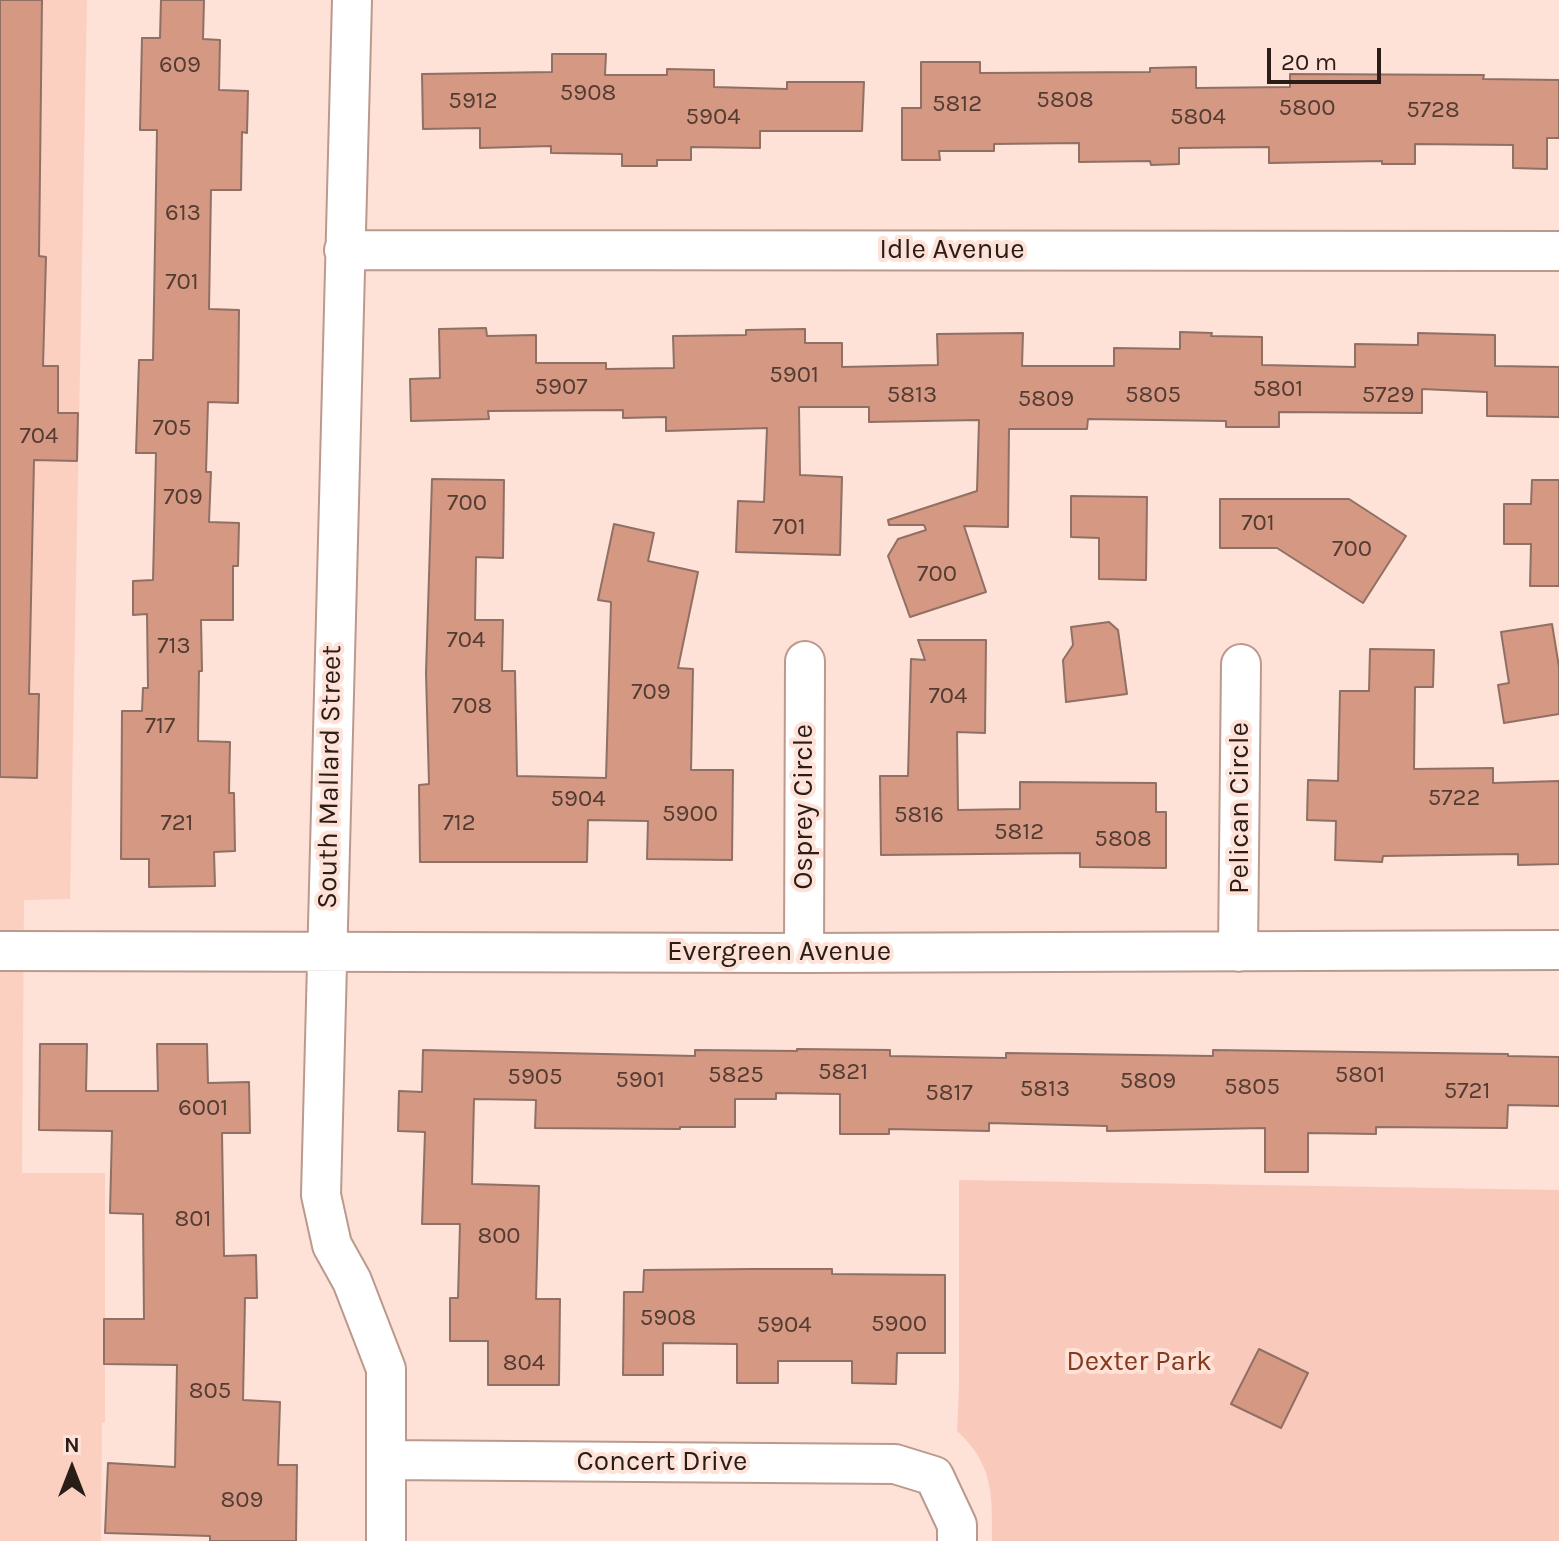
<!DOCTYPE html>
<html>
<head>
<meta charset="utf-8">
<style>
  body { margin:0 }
  #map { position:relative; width:1559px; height:1541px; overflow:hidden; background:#fee1d7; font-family:Karla,sans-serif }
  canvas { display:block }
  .north { position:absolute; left:32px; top:1429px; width:80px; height:80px; -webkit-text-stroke:6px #fee1d7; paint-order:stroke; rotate:0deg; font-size:22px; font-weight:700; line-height:32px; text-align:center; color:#2a1d18 }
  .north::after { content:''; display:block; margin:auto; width:28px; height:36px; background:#2a1d18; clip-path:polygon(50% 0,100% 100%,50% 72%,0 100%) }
  .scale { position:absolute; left:1267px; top:48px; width:114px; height:36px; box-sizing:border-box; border:4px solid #2a1d18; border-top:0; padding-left:10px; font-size:24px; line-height:28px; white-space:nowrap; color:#2a1d18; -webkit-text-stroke:6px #fee1d7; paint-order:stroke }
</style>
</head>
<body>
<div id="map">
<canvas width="1559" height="1541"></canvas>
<div class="north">N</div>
<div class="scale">20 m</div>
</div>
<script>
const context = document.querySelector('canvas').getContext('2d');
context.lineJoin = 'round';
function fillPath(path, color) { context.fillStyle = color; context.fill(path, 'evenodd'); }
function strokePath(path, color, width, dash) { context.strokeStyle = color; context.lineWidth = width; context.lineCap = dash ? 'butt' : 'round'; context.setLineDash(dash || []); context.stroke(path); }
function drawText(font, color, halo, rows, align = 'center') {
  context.font = font + ' Karla,sans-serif'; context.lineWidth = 8; context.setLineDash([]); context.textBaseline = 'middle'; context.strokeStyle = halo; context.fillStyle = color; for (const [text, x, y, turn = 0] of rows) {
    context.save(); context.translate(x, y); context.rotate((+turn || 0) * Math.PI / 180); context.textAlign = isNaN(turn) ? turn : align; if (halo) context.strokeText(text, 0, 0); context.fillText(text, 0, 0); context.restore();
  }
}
const built = new Path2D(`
  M 0,0 L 87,0 L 70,899 L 24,900 L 22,1173 L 105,1173 L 105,1422 L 102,1423 L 101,1541 L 0,1541 Z`);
const green = new Path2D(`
  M 959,1180 L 1559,1190 L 1559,1541 L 992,1541 C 992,1495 994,1465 957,1431 L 959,1388 Z`);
const building = new Path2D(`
  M 0,0 L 42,0 L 39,256 L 46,257 L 43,366 L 58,366 L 58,413 L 78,413 L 77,461 L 34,460 L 29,694 L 39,694 L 37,778 L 0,777 Z
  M 161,0 L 204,0 L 203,39 L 220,40 L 219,90 L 248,91 L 247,133 L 242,132 L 241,190 L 211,190 L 209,309 L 239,310 L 238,403 L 208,402 L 206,472 L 211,472 L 209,522 L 239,523 L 238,566 L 233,566 L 233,620 L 201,620 L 202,671 L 199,671 L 198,741 L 230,742 L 229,793 L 234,793 L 235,851 L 214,852 L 215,886 L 149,887 L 149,859 L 121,859 L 122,711 L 142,711 L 143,688 L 148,688 L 147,614 L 133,615 L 133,581 L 153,580 L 156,453 L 136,453 L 139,360 L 153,360 L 157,130 L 140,130 L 142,38 L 160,38 Z
  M 552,54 L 606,54 L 605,75 L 667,75 L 667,69 L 714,70 L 714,87 L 787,89 L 787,82 L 864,82 L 862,131 L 760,131 L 760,148 L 691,147 L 691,160 L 657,160 L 657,166 L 622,166 L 622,154 L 551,153 L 551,146 L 480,148 L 480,128 L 423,129 L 422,74 L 552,72 Z
  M 921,62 L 980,62 L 980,73 L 1150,72 L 1150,68 L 1196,67 L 1196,88 L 1290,87 L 1290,74 L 1484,75 L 1483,79 L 1559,80 L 1559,138 L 1547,138 L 1547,169 L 1513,168 L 1513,145 L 1415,144 L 1415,164 L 1382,164 L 1382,161 L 1269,163 L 1269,147 L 1179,148 L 1179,164 L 1151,165 L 1150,161 L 1079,162 L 1079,143 L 994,144 L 994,151 L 939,151 L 940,160 L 902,160 L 902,108 L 921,108 Z
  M 486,328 L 487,336 L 536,335 L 536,363 L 606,363 L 606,369 L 674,368 L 673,336 L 746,335 L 746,330 L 805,329 L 805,343 L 842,343 L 842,367 L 938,365 L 937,334 L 1023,333 L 1022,366 L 1114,366 L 1114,348 L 1180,349 L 1180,332 L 1212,333 L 1211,336 L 1262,337 L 1262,365 L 1355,367 L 1355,344 L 1418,345 L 1418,333 L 1495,335 L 1495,366 L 1559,367 L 1559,417 L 1487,416 L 1487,392 L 1422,389 L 1422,413 L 1279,412 L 1279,427 L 1226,427 L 1226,421 L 1088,419 L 1087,429 L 1009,429 L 1008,527 L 964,526 L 986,592 L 910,617 L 888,556 L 898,539 L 926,530 L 924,525 L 889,525 L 888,520 L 977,491 L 979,420 L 869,422 L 869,407 L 799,407 L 800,475 L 842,477 L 840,555 L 736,552 L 738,501 L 764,502 L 767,428 L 666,431 L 666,417 L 623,418 L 623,410 L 488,411 L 489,419 L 411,421 L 410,379 L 440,378 L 439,329 Z
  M 432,479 L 504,480 L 503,558 L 476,557 L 475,620 L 503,620 L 502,671 L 515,671 L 517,776 L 606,778 L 611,602 L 598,600 L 614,524 L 654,533 L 648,561 L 698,572 L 678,668 L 693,669 L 691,770 L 733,770 L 732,860 L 647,859 L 648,821 L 588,820 L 587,862 L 420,862 L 419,785 L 429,784 L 426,673 Z
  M 1532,480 L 1559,480 L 1559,586 L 1530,586 L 1531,544 L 1504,544 L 1504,504 L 1531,504 Z
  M 1071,496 L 1147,497 L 1146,580 L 1099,579 L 1099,538 L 1071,537 Z
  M 1220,499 L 1349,499 L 1406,536 L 1363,603 L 1277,548 L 1220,548 Z
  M 1109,622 L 1118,630 L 1127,694 L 1066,702 L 1063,660 L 1073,645 L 1071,627 Z
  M 1552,624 L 1559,667 L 1559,714 L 1504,723 L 1498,685 L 1509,683 L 1501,632 Z
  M 918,640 L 986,640 L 985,733 L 957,732 L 958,810 L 1020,809 L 1020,782 L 1156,783 L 1156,812 L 1166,812 L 1166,868 L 1080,867 L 1080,853 L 881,855 L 880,776 L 908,776 L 911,659 L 925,660 Z
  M 1370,649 L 1434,650 L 1433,687 L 1415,687 L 1414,769 L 1493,768 L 1493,783 L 1559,781 L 1559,864 L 1518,865 L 1518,854 L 1383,856 L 1382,862 L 1335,860 L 1336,821 L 1307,820 L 1308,780 L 1338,781 L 1340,691 L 1369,691 Z
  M 40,1044 L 87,1044 L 86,1091 L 158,1091 L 157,1044 L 207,1044 L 208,1083 L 249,1082 L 250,1133 L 222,1133 L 224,1256 L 256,1255 L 257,1298 L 245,1298 L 243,1400 L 280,1402 L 278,1465 L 297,1465 L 296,1541 L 210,1541 L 210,1536 L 105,1533 L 108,1463 L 175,1467 L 177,1365 L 104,1364 L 104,1319 L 144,1319 L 143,1214 L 110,1213 L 112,1131 L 39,1130 Z
  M 797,1049 L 890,1050 L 890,1056 L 1006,1058 L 1006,1053 L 1213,1056 L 1213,1050 L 1508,1054 L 1508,1056 L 1559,1057 L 1559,1106 L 1508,1105 L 1507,1128 L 1376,1127 L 1376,1134 L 1308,1133 L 1308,1172 L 1265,1172 L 1265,1128 L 1107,1131 L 1107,1126 L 989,1123 L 989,1131 L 889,1129 L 889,1134 L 840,1134 L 840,1094 L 776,1093 L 776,1099 L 735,1099 L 735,1127 L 680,1127 L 680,1129 L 535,1128 L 536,1100 L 474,1099 L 472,1184 L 539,1186 L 536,1299 L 560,1299 L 559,1385 L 488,1385 L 488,1341 L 450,1341 L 450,1298 L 458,1298 L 460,1224 L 422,1224 L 425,1132 L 398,1131 L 399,1091 L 422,1092 L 423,1050 L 695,1056 L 695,1050 L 797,1051 Z
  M 753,1269 L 832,1269 L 832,1274 L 945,1275 L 945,1353 L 897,1353 L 896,1384 L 852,1383 L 852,1361 L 778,1361 L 778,1383 L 737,1383 L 737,1344 L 663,1343 L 663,1375 L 623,1375 L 624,1292 L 643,1292 L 644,1270 Z
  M 1259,1349 L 1308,1373 L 1281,1428 L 1231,1404 Z`);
const street = new Path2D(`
  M 352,0 L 321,1195 L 332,1245 L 352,1281 L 386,1369 L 386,1541
  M 344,250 L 1559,251
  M 0,951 L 804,953 L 1559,950
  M 1238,952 L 1241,664
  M 804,953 L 805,661
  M 387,1460 L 895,1464 L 934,1476 L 957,1525 L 957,1541`);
const numberNames = [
  ["609",180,65],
  ["5908",588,93],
  ["5808",1065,100],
  ["5912",473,101],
  ["5812",957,104],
  ["5800",1307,108],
  ["5728",1433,110],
  ["5904",713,117],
  ["5804",1198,117],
  ["613",183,213],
  ["701",182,282],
  ["5901",794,375],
  ["5907",561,387],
  ["5801",1278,389],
  ["5813",912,395],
  ["5805",1153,395],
  ["5729",1388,395],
  ["5809",1046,399],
  ["705",172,428],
  ["704",39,436],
  ["709",183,497],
  ["700",467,503],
  ["701",1258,523],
  ["701",789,527],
  ["700",1352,549],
  ["700",937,574],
  ["704",466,640],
  ["713",174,646],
  ["709",651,692],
  ["704",948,696],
  ["708",472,706],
  ["717",160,726],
  ["5722",1454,798],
  ["5904",578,799],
  ["5900",690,814],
  ["5816",919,815],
  ["721",177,823],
  ["712",459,823],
  ["5812",1019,832],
  ["5808",1123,839],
  ["5821",843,1072],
  ["5825",736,1075],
  ["5801",1360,1075],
  ["5905",535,1077],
  ["5901",640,1080],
  ["5809",1148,1081],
  ["5805",1252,1087],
  ["5813",1045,1089],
  ["5721",1467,1091],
  ["5817",949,1093],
  ["6001",203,1108],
  ["801",193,1219],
  ["800",499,1236],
  ["5908",668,1318],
  ["5900",899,1324],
  ["5904",784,1325],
  ["804",524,1363],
  ["805",210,1391],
  ["809",242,1500]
];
const streetNames = [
  ["Idle Avenue",952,250],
  ["South Mallard Street",330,777,-89],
  ["Osprey Circle",804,807,-90],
  ["Pelican Circle",1240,808,-90],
  ["Evergreen Avenue",779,952],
  ["Concert Drive",662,1462]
];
const parkNames = [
  ["Dexter Park",1139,1362]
];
fillPath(built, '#fcd0c1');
fillPath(green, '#f9cabb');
fillPath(building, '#d49883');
strokePath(building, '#907065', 2);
strokePath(street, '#bb998d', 42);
strokePath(street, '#fff', 38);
drawText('24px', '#543c33', null, numberNames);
drawText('28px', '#2a1d18', '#fee1d7', streetNames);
drawText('28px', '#853a1f', '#fee1d7', parkNames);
</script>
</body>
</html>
